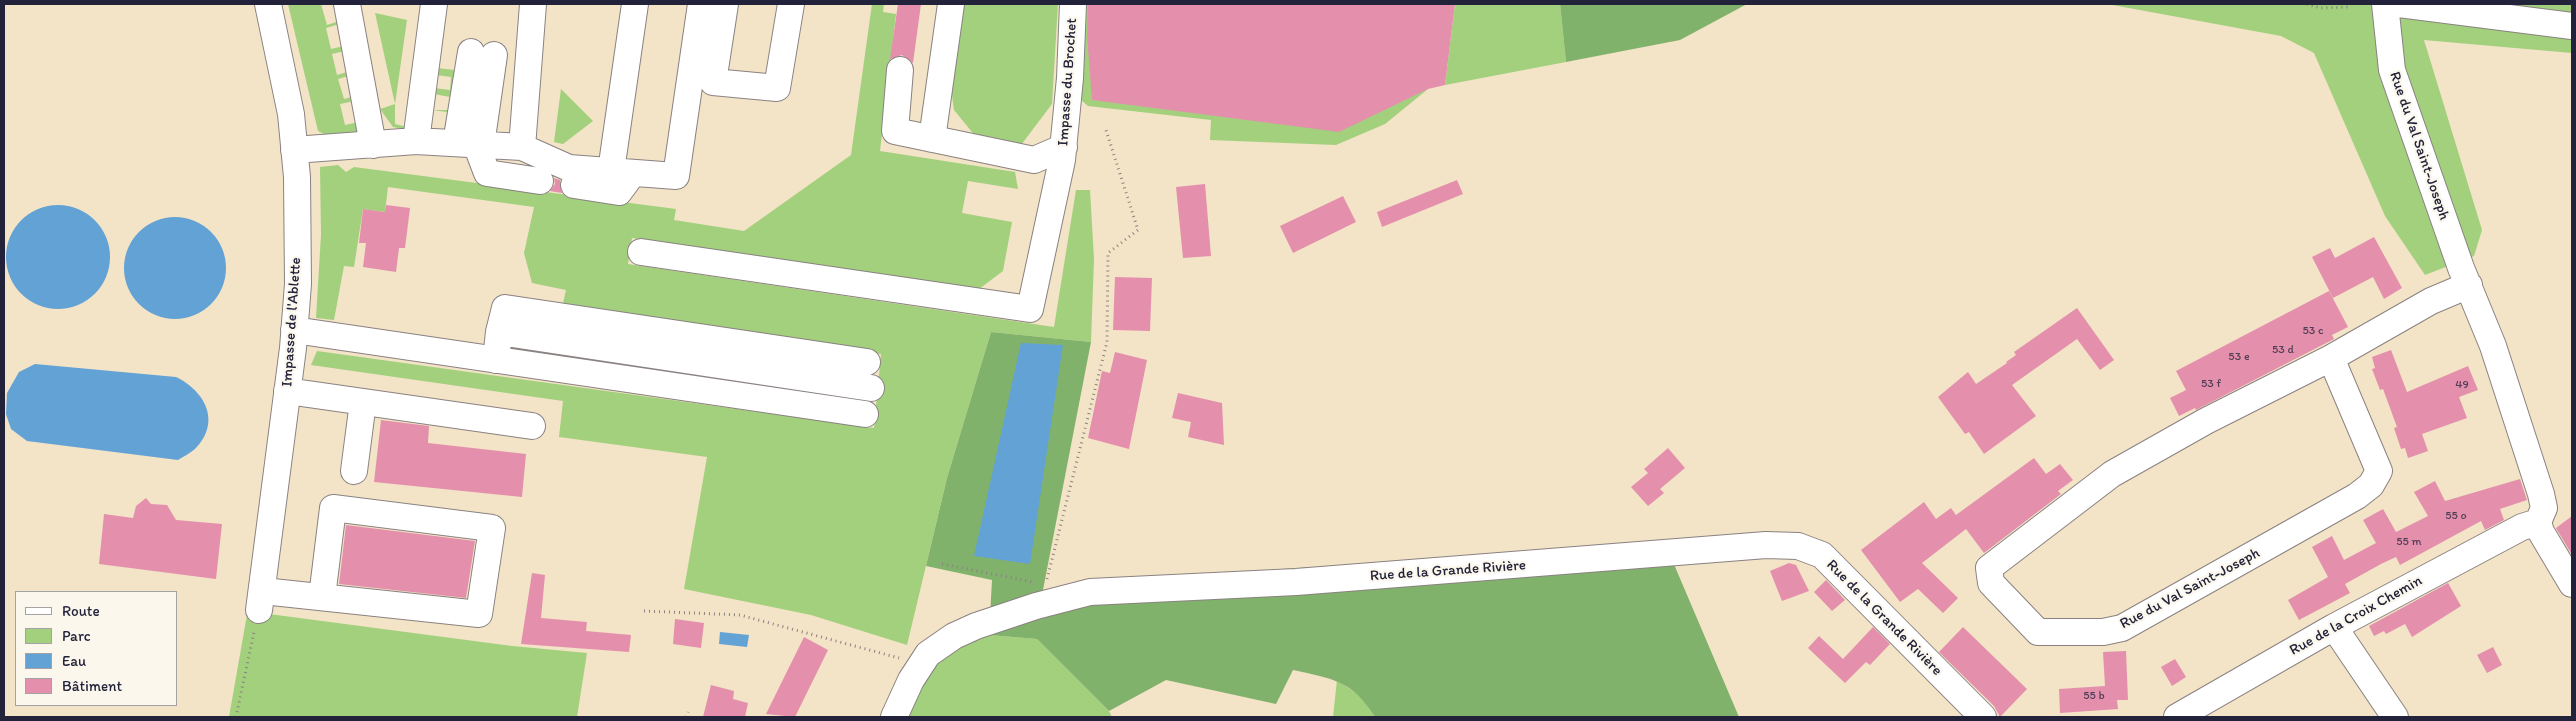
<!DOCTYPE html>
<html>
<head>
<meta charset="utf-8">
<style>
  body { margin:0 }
  #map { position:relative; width:2576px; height:721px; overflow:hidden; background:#f3e3c7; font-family:Itim,sans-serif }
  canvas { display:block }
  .frame { position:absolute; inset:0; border:5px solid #22223b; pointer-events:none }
  .legend { position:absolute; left:15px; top:591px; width:162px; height:115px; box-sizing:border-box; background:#fbf7ec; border:1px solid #a4a2a5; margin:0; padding:6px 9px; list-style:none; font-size:15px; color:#22223b }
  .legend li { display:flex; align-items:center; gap:10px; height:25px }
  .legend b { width:25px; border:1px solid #a4a2a5 }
</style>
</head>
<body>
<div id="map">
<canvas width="2576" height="721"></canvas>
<div class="frame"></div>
<ul class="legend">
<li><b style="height:6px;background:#fff"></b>Route</li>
<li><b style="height:14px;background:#a2d07d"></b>Parc</li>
<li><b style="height:14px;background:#62a2d5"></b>Eau</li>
<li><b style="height:14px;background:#e490ac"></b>Bâtiment</li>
</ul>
</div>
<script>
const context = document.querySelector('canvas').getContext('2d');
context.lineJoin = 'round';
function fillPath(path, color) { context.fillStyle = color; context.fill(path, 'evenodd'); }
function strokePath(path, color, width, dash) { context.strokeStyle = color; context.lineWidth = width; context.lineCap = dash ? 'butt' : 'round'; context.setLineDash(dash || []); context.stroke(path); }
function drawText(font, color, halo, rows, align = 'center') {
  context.font = font + ' Itim,sans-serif'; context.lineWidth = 4.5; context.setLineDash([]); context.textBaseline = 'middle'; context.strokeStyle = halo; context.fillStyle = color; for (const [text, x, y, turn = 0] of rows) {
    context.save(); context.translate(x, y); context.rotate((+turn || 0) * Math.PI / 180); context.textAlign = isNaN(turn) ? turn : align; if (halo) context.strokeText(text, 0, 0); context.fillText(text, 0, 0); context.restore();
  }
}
const green = new Path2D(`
  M 288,4 L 321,4 L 327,25 L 342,20 L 343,23 L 326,28 L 331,49 L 348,45 L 349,50 L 332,54 L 337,75 L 354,70 L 355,74 L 338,79 L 344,99 L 359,95 L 359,100 L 340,104 L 345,125 L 364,121 L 356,138 L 328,136 L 318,131 Z
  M 872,4 L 884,4 L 883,12 L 896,14 L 880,151 L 1015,172 L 1018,189 L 968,181 L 962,213 L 1012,222 L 1003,271 L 979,289 L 632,238 L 628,264 L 1054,327 L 1076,190 L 1090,190 L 1094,259 L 1091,342 L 991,332 L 947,478 L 907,645 L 811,615 L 684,589 L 707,457 L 559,437 L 563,401 L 311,365 L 317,351 L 874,428 L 881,354 L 562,308 L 566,290 L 532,283 L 524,253 L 534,207 L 388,187 L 385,212 L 363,209 L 354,267 L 344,266 L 334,320 L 316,318 L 321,235 L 320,167 L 338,165 L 346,172 L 354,167 L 676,209 L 674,220 L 744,231 L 851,155 Z
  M 963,4 L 1058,4 L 1052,104 L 1021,145 L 976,137 L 954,110 L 951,88 Z
  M 1079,4 L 1114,4 L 1113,43 L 1428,89 L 1385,124 L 1336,145 L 1210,140 L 1211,120 L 1088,106 L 1081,100 L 1075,43 Z
  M 1455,4 L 1560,4 L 1566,62 L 1445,85 Z
  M 2107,4 L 2572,4 L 2572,53 L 2424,40 L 2482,230 L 2474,256 L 2425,275 L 2385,216 L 2314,53 L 2281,36 Z
  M 375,13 L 407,20 L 395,104 L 395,124 L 407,127 L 407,130 L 393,127 L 380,109 L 395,104 Z
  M 437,68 L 455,70 L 447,138 L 444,135 L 447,112 L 432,110 L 448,110 L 450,97 L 434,94 L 434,88 L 450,90 L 451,77 L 436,75 Z
  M 561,89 L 593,121 L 563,144 L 554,142 Z
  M 248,609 L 269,614 L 512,646 L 587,653 L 577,717 L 229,717 Z
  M 989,635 L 1037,639 L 1109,711 L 1112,717 L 906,717 L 924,678 L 952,650 Z
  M 1337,680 L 1363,698 L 1375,717 L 1333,717 Z`);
const forest = new Path2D(`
  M 1560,4 L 1747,4 L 1680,40 L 1566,62 Z
  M 991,332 L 1091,342 L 1042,595 L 1136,581 L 1282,569 L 1555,552 L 1673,562 L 1739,717 L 1375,717 C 1352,680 1333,679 1293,670 L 1276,704 L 1166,680 L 1109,711 L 1037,639 L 989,635 L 992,580 L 926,566 L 947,478 Z`);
const water = new Path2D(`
  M6 257a52 52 0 1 1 104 0a52 52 0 1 1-104 0Z
  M124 268a51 51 0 1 1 102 0a51 51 0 1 1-102 0Z
  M 1021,343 L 1063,345 L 1030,564 L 974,556 Z
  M 35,364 L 176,377 C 205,391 222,422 195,449 C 190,453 183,457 178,460 L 27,441 L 11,429 L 6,414 L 7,393 L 19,372 Z
  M 720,632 L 749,635 L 747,647 L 719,644 Z`);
const building = new Path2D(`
  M 898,4 L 921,4 L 913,63 L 902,55 L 890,59 Z
  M 1088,4 L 1455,4 L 1445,85 L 1428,89 L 1339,132 L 1092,100 L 1087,35 Z
  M 554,178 L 560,180 L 562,193 L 550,191 L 555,184 Z
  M 1457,180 L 1463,194 L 1382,227 L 1377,212 Z
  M 1205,184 L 1211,256 L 1183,258 L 1176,187 Z
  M 1343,196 L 1356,222 L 1293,253 L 1280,226 Z
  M 386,205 L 410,208 L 405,248 L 399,248 L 396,272 L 363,267 L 366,243 L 359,243 L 363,209 L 385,212 Z
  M 2374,237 L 2402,288 L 2384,299 L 2373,277 L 2333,298 L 2312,257 L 2330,248 L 2335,258 Z
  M 1115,277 L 1152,278 L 1150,331 L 1113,330 Z
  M 2329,291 L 2348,327 L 2332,335 L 2334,339 L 2196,410 L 2195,408 L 2179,416 L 2170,398 L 2186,390 L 2176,371 Z
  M 2077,308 L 2114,360 L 2100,370 L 2077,339 L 2012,385 L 2036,416 L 1984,454 L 1969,432 L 1965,434 L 1938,397 L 1968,372 L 1976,384 L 2007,363 L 2006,362 L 2016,355 L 2014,352 Z
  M 2391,350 L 2407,392 L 2468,366 L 2478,390 L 2459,397 L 2467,418 L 2422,434 L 2428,451 L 2408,458 L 2405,448 L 2401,449 L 2394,428 L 2397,427 L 2383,389 L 2380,390 L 2372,369 L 2375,368 L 2372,357 Z
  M 1115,352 L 1147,360 L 1129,449 L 1088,438 L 1102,371 L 1110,373 Z
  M 1178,393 L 1222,403 L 1224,445 L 1188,437 L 1191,422 L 1172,418 Z
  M 381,420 L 429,426 L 428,443 L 526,454 L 522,497 L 374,482 Z
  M 1668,448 L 1685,468 L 1660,489 L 1664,493 L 1648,506 L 1631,487 L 1648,473 L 1644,469 Z
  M 2034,458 L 2046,474 L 2060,464 L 2073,480 L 2058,491 L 2061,494 L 1984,553 L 1966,529 L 1922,563 L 1958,598 L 1943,613 L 1918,589 L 1900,602 L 1861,550 L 1924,502 L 1936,519 L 1951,508 L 1956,515 Z
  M 2520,479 L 2527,500 L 2500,509 L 2504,520 L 2485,530 L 2481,521 L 2400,565 L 2396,557 L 2381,564 L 2345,584 L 2350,593 L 2299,620 L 2288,600 L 2328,577 L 2312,547 L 2332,536 L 2344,560 L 2376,543 L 2363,520 L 2383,509 L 2396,532 L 2428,516 L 2414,492 L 2435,481 L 2445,501 Z
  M 146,498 L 151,504 L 167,505 L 176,520 L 222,524 L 216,579 L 99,564 L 104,514 L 133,518 L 136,506 Z
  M 2572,516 L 2572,555 L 2556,528 Z
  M 346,525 L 475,541 L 466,598 L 339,584 Z
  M 1789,563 L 1796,565 L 1809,591 L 1782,601 L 1770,571 Z
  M 532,573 L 545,575 L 541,618 L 587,622 L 586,631 L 631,635 L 629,652 L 521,644 Z
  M 1826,580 L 1845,600 L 1832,611 L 1814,592 Z
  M 2448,583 L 2461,606 L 2412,637 L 2405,624 L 2386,634 L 2384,631 L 2374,636 L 2369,626 Z
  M 675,619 L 704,623 L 701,648 L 673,644 Z
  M 1873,627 L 1890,644 L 1870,665 L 1866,662 L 1845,683 L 1808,648 L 1819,636 L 1843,659 Z
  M 1963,627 L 2027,689 L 2000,717 L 1994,706 L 1939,652 Z
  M 804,637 L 828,650 L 795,717 L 766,714 Z
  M 2493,647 L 2502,665 L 2487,673 L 2477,655 Z
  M 2126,651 L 2128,700 L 2117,700 L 2118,709 L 2060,713 L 2059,689 L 2105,686 L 2103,652 Z
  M 2175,659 L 2186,677 L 2172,686 L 2161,667 Z
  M 711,685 L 734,691 L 733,699 L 748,703 L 745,717 L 703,717 Z`);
const path = new Path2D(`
  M 2307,4 L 2320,8 L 2350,7
  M 942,564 L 1033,582
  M 1047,579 L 1107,342 L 1108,253 L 1138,230 L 1105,127
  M 644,611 L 740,615 L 899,658
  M 236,717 L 254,632
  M 686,717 L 688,712`);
const minor = new Path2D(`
  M 347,4 L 373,145
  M 725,4 L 713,82 L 777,88 L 791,4
  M 2385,4 L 2392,70 L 2461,268 L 2493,346 L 2541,494 L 2544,508 L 2538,522 L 2541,532 L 2572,584
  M 2399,4 L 2572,26
  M 900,70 L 895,131 L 1034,160 L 1064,147
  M 932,139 L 951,4
  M 416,141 L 522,147 L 533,4
  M 456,143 L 471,52
  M 476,144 L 487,173 L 540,181
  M 481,145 L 494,55
  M 522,147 L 569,168 L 676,176 L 701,4
  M 294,150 L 416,141 L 434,4
  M 611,171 L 635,4
  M 574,185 L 619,192 L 633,173
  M 641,252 L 1030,309 L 1062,160 L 1070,78 L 1073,4
  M 294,330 L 865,414
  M 499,332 L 505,308 L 867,362
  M 2331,358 L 2206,421 L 2112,474 L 1989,568 L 1991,583 L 2038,632 L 2103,632 L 2122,628 L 2357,496 L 2371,485 L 2379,471 L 2331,358 L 2431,301 L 2469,285
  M 496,360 L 499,332 L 871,388
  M 287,391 L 532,426
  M 354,471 L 363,402
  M 263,591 L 479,614 L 492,528 L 333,508 L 322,597
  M 259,610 L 293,348 L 298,284 L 297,177 L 291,114 L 268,4
  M 2334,627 L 2395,717
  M 894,717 L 911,680 L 928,654 L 954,636 L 976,626 L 1036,606 L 1090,592 L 1296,582 L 1766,545 L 1798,546 L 1822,555 L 1983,717
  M 2177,717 L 2334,627 L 2522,527 L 2538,522`);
const numberNames = [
  ["53 c",2313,331],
  ["53 d",2283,350],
  ["53 e",2239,357],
  ["53 f",2211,384],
  ["49",2462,385],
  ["55 o",2456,516],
  ["55 m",2409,542],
  ["55 b",2094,696]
];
const streetNames = [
  ["Impasse du Brochet",1068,82,-86],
  ["Rue du Val Saint-Joseph",2419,146,71],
  ["Impasse de l'Ablette",292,322,-86],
  ["Rue de la Grande Rivière",1448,571,-4],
  ["Rue du Val Saint-Joseph",2190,589,-28],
  ["Rue de la Croix Chemin",2356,616,-29],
  ["Rue de la Grande Rivière",1884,618,45]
];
fillPath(green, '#a2d07d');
fillPath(forest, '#81b26c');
fillPath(water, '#62a2d5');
fillPath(building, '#e490ac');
strokePath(minor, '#8a8281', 28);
strokePath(path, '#8a8281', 3, [1, 4]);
strokePath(minor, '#fff', 26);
drawText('12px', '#523e57', null, numberNames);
drawText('15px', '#22223b', '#fbf7ec', streetNames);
</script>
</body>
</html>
